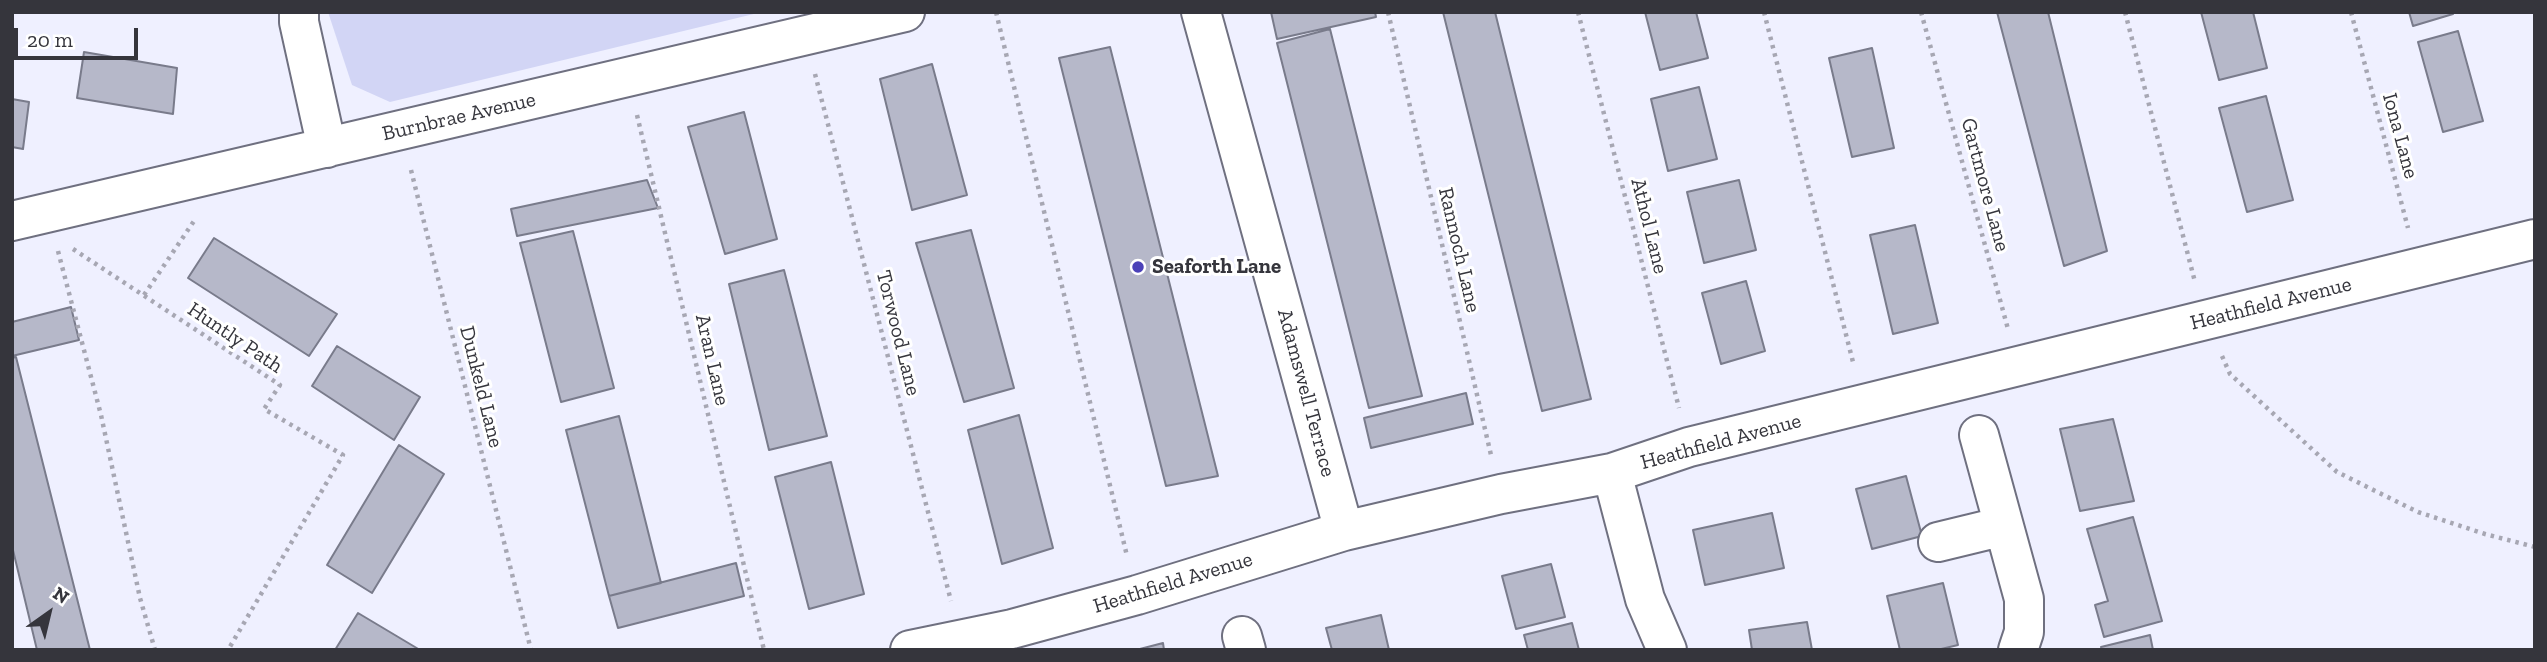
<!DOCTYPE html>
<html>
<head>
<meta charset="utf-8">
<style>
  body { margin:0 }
  #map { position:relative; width:2547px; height:662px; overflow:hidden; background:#eff0ff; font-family:"Zilla Slab",serif }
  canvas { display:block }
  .frame { position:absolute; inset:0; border:14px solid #35353c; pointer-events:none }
  .north { position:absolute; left:14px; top:578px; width:70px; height:70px; -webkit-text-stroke:5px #fff; paint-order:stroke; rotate:34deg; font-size:19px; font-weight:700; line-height:28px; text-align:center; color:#35353c }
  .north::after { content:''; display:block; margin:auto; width:24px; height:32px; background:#35353c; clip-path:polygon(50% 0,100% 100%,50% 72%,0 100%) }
  .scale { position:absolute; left:14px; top:28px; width:124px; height:32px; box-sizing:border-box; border:4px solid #35353c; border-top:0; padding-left:9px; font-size:21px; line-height:24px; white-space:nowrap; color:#35353c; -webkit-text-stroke:5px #fff; paint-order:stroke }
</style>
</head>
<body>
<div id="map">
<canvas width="2547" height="662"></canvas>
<div class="frame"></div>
<div class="north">N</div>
<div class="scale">20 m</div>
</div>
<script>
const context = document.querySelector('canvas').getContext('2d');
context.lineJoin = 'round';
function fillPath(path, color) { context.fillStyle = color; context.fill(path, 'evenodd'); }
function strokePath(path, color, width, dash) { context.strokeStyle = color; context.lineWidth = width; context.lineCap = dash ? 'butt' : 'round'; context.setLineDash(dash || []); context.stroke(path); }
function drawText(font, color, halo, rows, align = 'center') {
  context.font = font + ' "Zilla Slab",serif'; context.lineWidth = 6; context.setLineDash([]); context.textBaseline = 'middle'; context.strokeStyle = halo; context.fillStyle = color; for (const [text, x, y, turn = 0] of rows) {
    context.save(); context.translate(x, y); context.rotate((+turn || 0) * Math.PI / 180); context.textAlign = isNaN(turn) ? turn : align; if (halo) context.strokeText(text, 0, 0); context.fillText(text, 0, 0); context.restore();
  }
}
const green = new Path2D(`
  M 328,12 L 762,12 L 390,102 L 352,85 Z`);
const building = new Path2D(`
  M 1271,12 L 1375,12 L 1376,17 L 1277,39 Z
  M 1443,12 L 1495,12 L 1591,399 L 1542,411 Z
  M 1645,12 L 1696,12 L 1708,58 L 1660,70 Z
  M 1997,12 L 2048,12 L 2107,251 L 2064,266 Z
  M 2201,12 L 2253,12 L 2267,68 L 2219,80 Z
  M 2409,12 L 2452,12 L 2453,14 L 2413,26 Z
  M 1330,29 L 1422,396 L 1369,408 L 1277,43 Z
  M 2458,31 L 2483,121 L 2443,132 L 2418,42 Z
  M 1110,47 L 1218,476 L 1166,486 L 1059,58 Z
  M 1872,48 L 1894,148 L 1852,157 L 1829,58 Z
  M 84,52 L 177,68 L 173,114 L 77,98 Z
  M 932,64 L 967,195 L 912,210 L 880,79 Z
  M 1699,87 L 1717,159 L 1668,171 L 1651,99 Z
  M 2266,96 L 2293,200 L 2247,212 L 2219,108 Z
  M 12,99 L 29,102 L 23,149 L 12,147 Z
  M 744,112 L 777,239 L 725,254 L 688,127 Z
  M 647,180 L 658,208 L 517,236 L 511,209 Z
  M 1739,180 L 1756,250 L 1704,263 L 1687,192 Z
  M 1915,225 L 1938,323 L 1893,334 L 1870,235 Z
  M 971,230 L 1014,388 L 964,402 L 916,243 Z
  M 573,231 L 614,388 L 561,402 L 520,243 Z
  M 214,238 L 337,314 L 309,356 L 188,278 Z
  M 784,270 L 827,436 L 769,450 L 729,284 Z
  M 1746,281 L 1765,351 L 1721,364 L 1702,293 Z
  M 71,307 L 79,340 L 12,356 L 12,322 Z
  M 337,346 L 420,397 L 394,440 L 312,386 Z
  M 16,357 L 90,650 L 37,650 L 12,546 L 12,358 Z
  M 1466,393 L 1473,424 L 1371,448 L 1364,418 Z
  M 1019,415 L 1053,548 L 1002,564 L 968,430 Z
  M 619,416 L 661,583 L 609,596 L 566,430 Z
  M 2113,419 L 2134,501 L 2080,511 L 2060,429 Z
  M 399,445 L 444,474 L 372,593 L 327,565 Z
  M 831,462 L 864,594 L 809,609 L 775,477 Z
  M 1906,476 L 1922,536 L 1872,549 L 1856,489 Z
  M 1772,513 L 1784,568 L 1705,585 L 1693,530 Z
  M 2133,517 L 2162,621 L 2104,637 L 2095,605 L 2108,601 L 2087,529 Z
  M 736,563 L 744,596 L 618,628 L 609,596 Z
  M 1551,564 L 1565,617 L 1516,629 L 1502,576 Z
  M 1943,583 L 1958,645 L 1937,650 L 1900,650 L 1887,596 Z
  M 358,613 L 420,650 L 335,650 Z
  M 1381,615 L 1389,650 L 1332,650 L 1326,628 Z
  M 1807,622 L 1812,650 L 1752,650 L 1749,630 Z
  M 1572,623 L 1579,650 L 1528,650 L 1524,635 Z
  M 2150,635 L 2153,650 L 2102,650 L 2101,647 Z
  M 1163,643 L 1164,650 L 1136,650 Z`);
const path = new Path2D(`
  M 996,12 L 1127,556
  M 1388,12 L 1491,455
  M 1578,12 L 1679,408
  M 1764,12 L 1854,366
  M 1921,12 L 2008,329
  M 2125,12 L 2195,282
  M 2351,12 L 2408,228
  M 815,74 L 951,601
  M 637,115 L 764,650
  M 411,170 L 531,650
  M 73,249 L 280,385 L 264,409 L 343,455 L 228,650
  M 58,251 L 101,415 L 140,598 L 155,650
  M 144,295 L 194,221
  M 2222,356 L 2230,374 L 2337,472 L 2418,512 L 2485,534 L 2535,547`);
const street = new Path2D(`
  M 299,12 L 299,22 L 327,148
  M 1201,12 L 1344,531
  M 12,221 L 905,12
  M 1979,435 L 2024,599 L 2024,632 L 2018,650
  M 1612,473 L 1645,599 L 1667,650
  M 1938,542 L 2004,526
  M 1242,636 L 1246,650
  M 910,650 L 1012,629 L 1137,595 L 1344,531 L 1501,494 L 1612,473 L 1689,447 L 2535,239`);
const markers = [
  [1138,267,7,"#4b41b8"]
];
const streetNames = [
  ["Burnbrae Avenue",459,117,-13],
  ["Iona Lane",2400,136,75],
  ["Gartmore Lane",1985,185,75],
  ["Athol Lane",1649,226,76],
  ["Rannoch Lane",1459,250,77],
  ["Heathfield Avenue",2271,304,-14],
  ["Torwood Lane",898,333,76],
  ["Huntly Path",235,338,34],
  ["Aran Lane",712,360,77],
  ["Dunkeld Lane",481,387,76],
  ["Adamswell Terrace",1306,393,75],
  ["Heathfield Avenue",1721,442,-15],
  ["Heathfield Avenue",1173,583,-17]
];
const poiNames = [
  ["Seaforth Lane",1152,267]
];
fillPath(green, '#d2d5f5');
fillPath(building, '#b6b8c9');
strokePath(building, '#797b8b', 2);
strokePath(street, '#6f7080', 42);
strokePath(path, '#a7a7b3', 4.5, [3.5, 5]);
strokePath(street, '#fff', 38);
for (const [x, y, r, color] of markers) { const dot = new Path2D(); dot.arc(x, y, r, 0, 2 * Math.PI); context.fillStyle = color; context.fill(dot); strokePath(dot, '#fff', 2.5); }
drawText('21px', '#35353c', '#fff', streetNames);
drawText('bold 21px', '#35353c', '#fff', poiNames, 'left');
</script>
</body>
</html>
